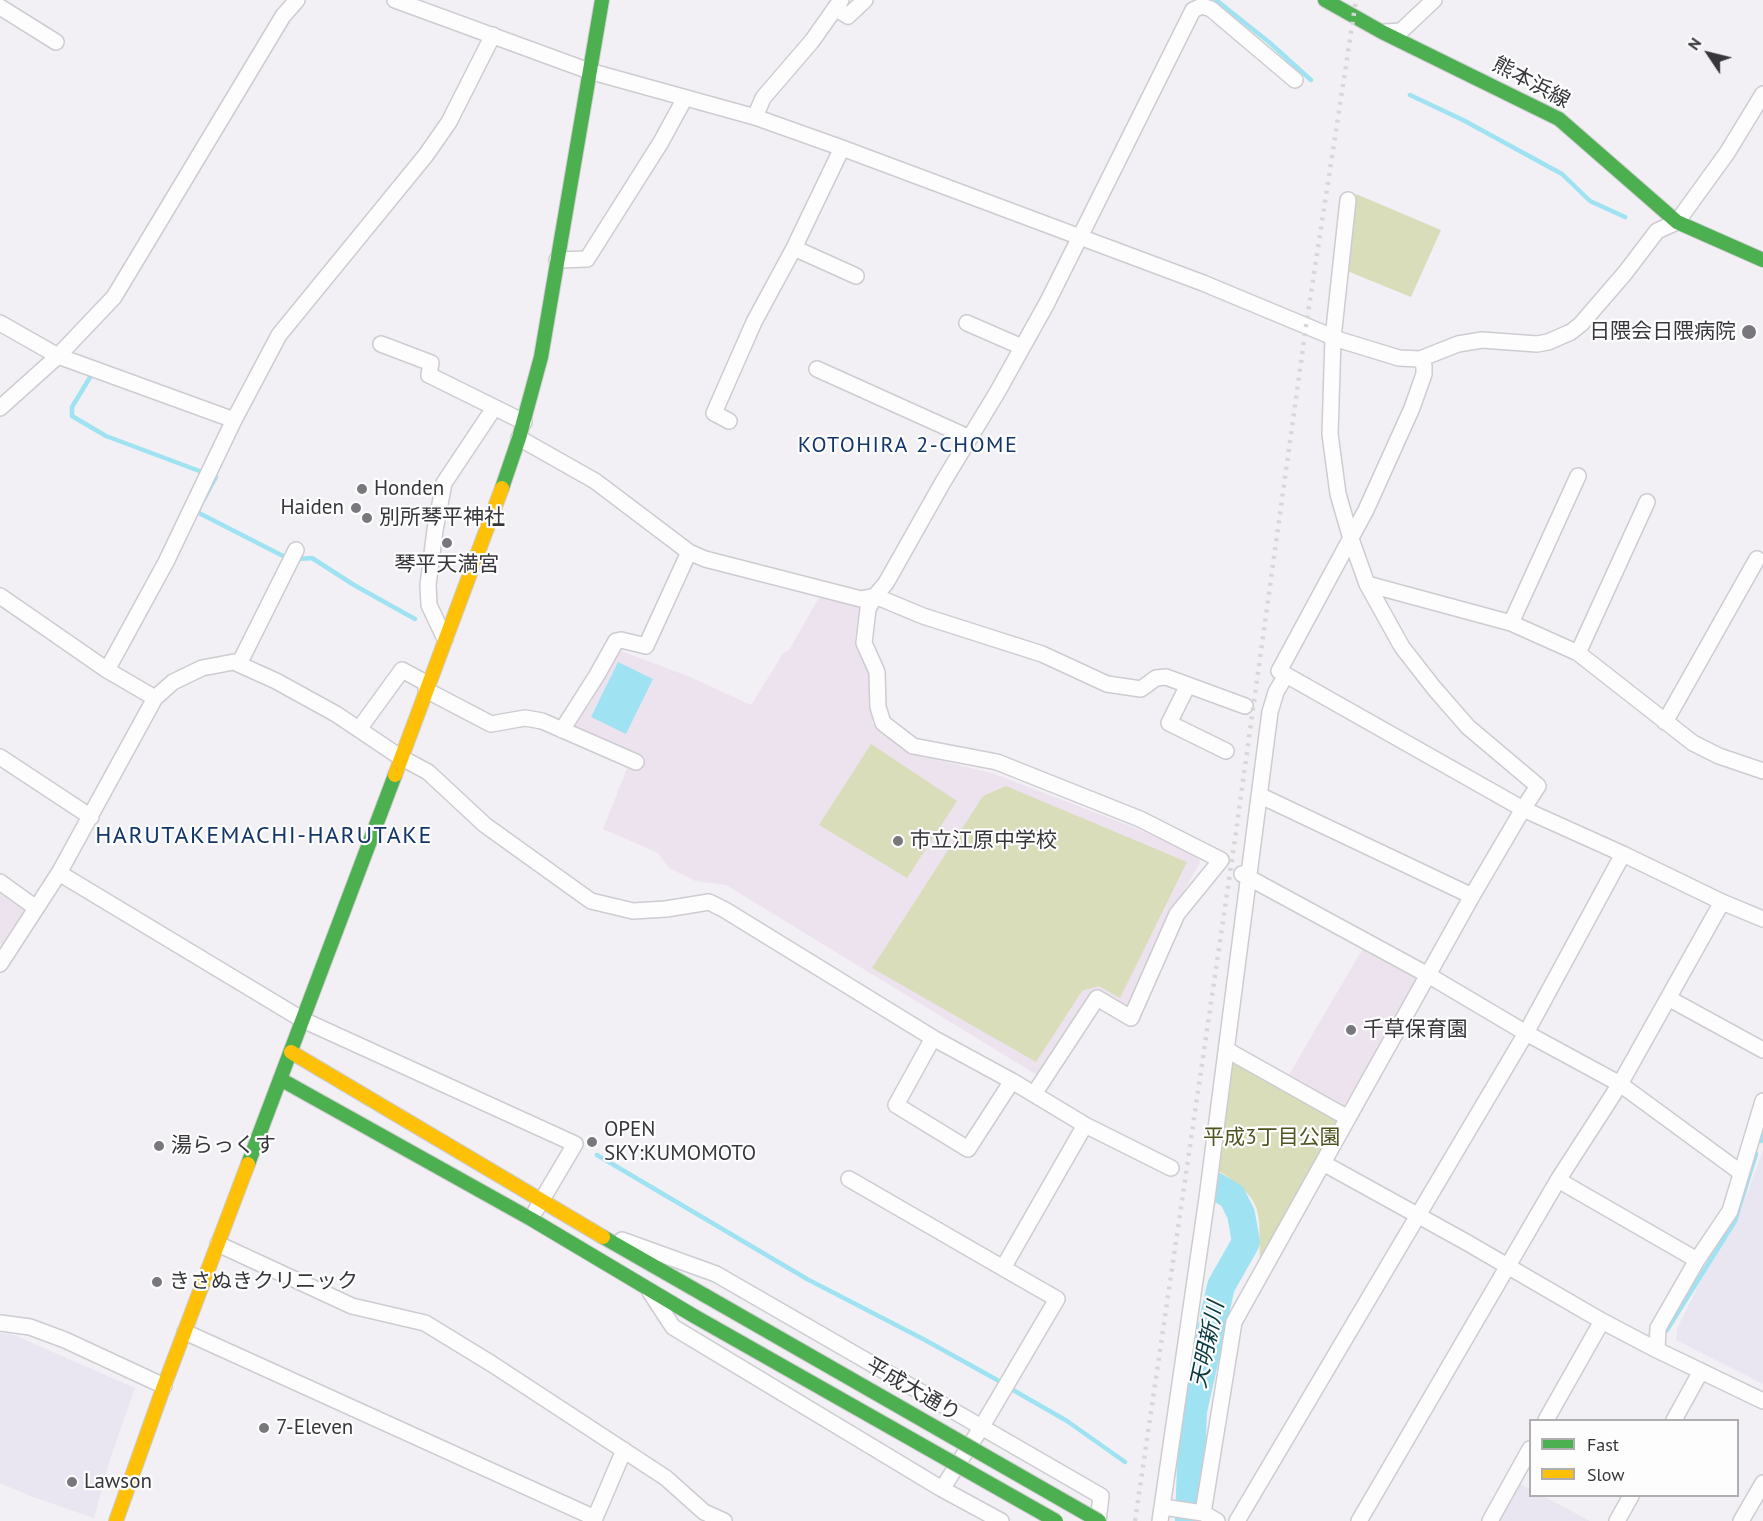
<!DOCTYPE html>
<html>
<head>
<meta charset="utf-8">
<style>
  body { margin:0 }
  #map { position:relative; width:1763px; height:1521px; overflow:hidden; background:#f2f0f5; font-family:"PT Sans",sans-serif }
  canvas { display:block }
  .legend { position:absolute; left:1529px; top:1419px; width:210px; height:78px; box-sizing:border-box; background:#fdfdfe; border:2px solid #aeadb0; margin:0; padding:8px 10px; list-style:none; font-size:18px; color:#37363a }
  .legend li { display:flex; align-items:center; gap:12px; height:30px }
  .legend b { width:30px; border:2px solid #aeadb0 }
  .north { position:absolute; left:1679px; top:24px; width:60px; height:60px; -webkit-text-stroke:4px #fdfdfe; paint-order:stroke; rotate:305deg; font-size:16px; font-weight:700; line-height:24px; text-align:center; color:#37363a }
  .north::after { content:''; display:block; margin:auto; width:21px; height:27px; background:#37363a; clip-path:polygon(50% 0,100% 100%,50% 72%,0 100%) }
</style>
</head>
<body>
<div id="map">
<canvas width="1763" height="1521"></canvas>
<ul class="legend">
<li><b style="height:8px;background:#4caf50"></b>Fast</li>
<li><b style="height:8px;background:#ffc107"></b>Slow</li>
</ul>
<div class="north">N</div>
</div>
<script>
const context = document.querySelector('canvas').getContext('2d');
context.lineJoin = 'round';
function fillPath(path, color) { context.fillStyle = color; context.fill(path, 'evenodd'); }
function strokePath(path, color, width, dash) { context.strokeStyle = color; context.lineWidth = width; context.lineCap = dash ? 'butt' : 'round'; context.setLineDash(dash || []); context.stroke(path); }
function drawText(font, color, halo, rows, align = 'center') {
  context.font = font + ' "PT Sans","Noto Sans JP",sans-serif'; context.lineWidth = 4.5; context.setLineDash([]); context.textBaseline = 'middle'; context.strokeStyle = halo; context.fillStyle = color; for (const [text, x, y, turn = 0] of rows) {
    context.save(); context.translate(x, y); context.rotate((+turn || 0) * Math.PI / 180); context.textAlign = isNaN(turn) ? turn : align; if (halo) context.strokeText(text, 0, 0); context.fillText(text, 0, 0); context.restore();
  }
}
const built = new Path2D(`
  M 1763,1150 L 1763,1384 L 1676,1340 L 1677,1329 L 1700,1282 L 1737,1221 Z
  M 0,1333 L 14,1335 L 135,1388 L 111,1456 L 94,1518 L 33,1497 L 0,1483 Z
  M 1513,1480 L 1530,1489 L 1530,1496 L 1543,1496 L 1590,1521 L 1496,1521 Z`);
const education = new Path2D(`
  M 821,594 L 860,603 L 855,640 L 872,677 L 872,723 L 909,753 L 992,773 L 1133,827 L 1198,856 L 1200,863 L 1174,908 L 1130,1005 L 1124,1007 L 1093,994 L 1037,1075 L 726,885 L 695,881 L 669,868 L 658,853 L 603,829 L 628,766 L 636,769 L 643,758 L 571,727 L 591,702 L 617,652 L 621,651 L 688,676 L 751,705 L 784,652 L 789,650 Z
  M 0,886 L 29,908 L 3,946 L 0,944 Z
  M 1363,948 L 1414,976 L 1416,982 L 1344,1106 L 1336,1107 L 1287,1078 Z`);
const green = new Path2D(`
  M 1356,194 L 1441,230 L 1411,297 L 1347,271 Z
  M 871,744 L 957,801 L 907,878 L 819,825 Z
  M 1006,786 L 1187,862 L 1120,998 L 1099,986 L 1082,991 L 1036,1062 L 872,968 L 983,796 Z
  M 1236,1060 L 1339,1120 L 1260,1258 C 1259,1208 1264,1201 1219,1171 L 1230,1063 Z`);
const water = new Path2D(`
  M 618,662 L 653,679 L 626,734 L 591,717 Z`);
const stream = new Path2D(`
  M 1216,0 L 1270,43 L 1311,80
  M 1410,95 L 1463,120 L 1562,174 L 1590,201 L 1625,217
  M 92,374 L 72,407 L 72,416 L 106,436 L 202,472
  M 203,501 L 216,477 L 213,476
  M 199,509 L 197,512 L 285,557
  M 298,559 L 312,558 L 354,585 L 415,619
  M 1761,1141 L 1763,1134
  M 597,1155 L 807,1279 L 925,1340 L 999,1381
  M 1667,1330 L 1735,1221 L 1756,1154
  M 1013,1390 L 1067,1421 L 1125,1462`);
const river = new Path2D(`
  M 1189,1521 L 1193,1411 L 1221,1286 L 1246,1242 L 1241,1214 L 1232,1196 L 1215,1186`);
const street = new Path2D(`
  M 395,0 L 589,71 L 755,117 L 842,148 L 1203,283 L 1340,340 L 1399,358 L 1420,359 L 1458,344 L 1482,340 L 1537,344 L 1548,342 L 1571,332 L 1581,324 L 1625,273 L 1657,231 L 1677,222 L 1727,153 L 1763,94
  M 0,7 L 56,42
  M 835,8 L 848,16 L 865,0
  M 1385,32 L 1401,31 L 1434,0
  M 755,117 L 763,98 L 812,41 L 841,0
  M 794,248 L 856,276
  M 557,260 L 587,259 L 661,142 L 685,98
  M 0,323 L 58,356 L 234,420
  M 967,323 L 1022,347
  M 381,344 L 431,363 L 429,375 L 524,422
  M 1420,359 L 1424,366 L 1424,374 L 1412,408 L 1366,510 L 1279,671 L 1523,809 L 1623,854 L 1722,902 L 1763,919
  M 817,369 L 970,438
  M 0,408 L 58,356 L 114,297 L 283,16 L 297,0
  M 729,421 L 714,413 L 754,322 L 794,248 L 842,148
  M 519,438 L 595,481 L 689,552 L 705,559 L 861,599 L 875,596 L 923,616 L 1042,654 L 1107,684 L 1141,689 L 1156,678 L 1166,677 L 1245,706
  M 1367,584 L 1511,623 L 1578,653 L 1693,743 L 1719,756 L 1763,771
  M 0,596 L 107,670 L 155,698
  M 1511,623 L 1578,476
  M 445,639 L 429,605 L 428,585 L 435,530 L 444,483 L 494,408
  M 1578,653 L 1647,502
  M 239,664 L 296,550
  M 107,670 L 166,562 L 234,420 L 279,335 L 426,155 L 449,122 L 493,35
  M 1188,685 L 1169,723 L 1226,751
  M 426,690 L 491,724 L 525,718 L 542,721 L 636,762
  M 1665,722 L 1757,559
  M 359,729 L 402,670 L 428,684
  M 562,730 L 597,675 L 616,641 L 621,640 L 646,646 L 689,552
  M 0,757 L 91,817
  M 1259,795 L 1472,896
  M 59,873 L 303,1020 L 575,1144 L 536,1210
  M 1242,874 L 1428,975 L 1526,1033 L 1620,1084 L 1740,1172
  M 0,882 L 36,908
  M 0,964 L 59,873 L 155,698 L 173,682 L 202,668 L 234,662 L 276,681 L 336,714 L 400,757 L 428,772 L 485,825 L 591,901 L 633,911 L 666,909 L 709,902 L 725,910 L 933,1038 L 1012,1081 L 1085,1125 L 1171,1168
  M 1668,998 L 1763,1050
  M 933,1038 L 896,1105 L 968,1149 L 1012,1081
  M 1227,1050 L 1348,1118
  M 1034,1094 L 1097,998 L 1131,1018 L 1177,914 L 1221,860 L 1140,819 L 997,762 L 913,746 L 883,723 L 878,707 L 877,672 L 864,643 L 868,609 L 875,596 L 886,583 L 943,482 L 998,391 L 1047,303 L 1193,10 L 1202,6 L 1211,9 L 1295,80
  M 1763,1101 L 1730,1211 L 1697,1260 L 1658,1328 L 1657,1350 L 1763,1401
  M 1323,1163 L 1466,1242 L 1602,1321 L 1657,1350
  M 849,1179 L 1003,1268
  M 1558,1180 L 1697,1260
  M 622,1240 L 716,1274 L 1101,1496 L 1098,1521
  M 218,1244 L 352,1306 L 425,1323 L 492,1364 L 666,1478 L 704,1512 L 724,1521
  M 650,1292 L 673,1327 L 942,1489 L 1001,1521
  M 0,1323 L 30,1327 L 65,1340 L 164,1386
  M 185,1332 L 595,1518 L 624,1450
  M 1546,1420 L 1602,1321
  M 1674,1420 L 1701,1371
  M 942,1489 L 981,1428 L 1057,1299 L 1003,1268 L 1085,1125
  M 1163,1507 L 1203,1513 L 1217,1521
  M 1203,1513 L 1234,1322 L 1472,896 L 1523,809 L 1538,786 L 1468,727 L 1434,688 L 1402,647 L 1367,584 L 1351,539 L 1338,494 L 1330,434 L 1333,338 L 1348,200
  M 1160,1521 L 1207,1198 L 1270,712 L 1276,692 L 1286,675
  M 1237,1521 L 1526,1033 L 1623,854
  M 1359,1521 L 1558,1180 L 1620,1084 L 1722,902
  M 1490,1521 L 1530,1449
  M 1617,1521 L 1631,1496
  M 1741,1521 L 1763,1483`);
const fast = new Path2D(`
  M 1325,0 L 1382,32 L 1559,119 L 1677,222 L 1763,260
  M 502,488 L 519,438 L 541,357 L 602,0
  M 280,1079 L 531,1219 L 694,1316
  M 248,1164 L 395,775
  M 603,1237 L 706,1296`);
const slow = new Path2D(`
  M 395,775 L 502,488
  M 291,1052 L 603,1237
  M 116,1521 L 164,1386 L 248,1164`);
const rail = new Path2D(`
  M 1135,1521 L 1234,846 L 1306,326 L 1356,0`);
const fastBridge = new Path2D(`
  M 706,1296 L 1099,1521
  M 694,1316 L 1056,1521`);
const markers = [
  [1749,332,8,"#78777b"],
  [362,489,6,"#78777b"],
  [356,508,6,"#78777b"],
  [367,518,6,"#78777b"],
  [447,543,6,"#78777b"],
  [898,841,6,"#78777b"],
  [1351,1030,6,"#78777b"],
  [592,1142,6,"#78777b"],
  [159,1146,6,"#78777b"],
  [157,1282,6,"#78777b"],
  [264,1428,6,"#78777b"],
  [72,1482,6,"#78777b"]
];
const streetNames = [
  ["熊本浜線",1531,83,28],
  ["平成大通り",913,1390,30]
];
const poiNames = [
  ["日隈会日隈病院",1736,332,"right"],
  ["Honden",374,489],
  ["Haiden",344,508,"right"],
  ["別所琴平神社",379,518],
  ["琴平天満宮",447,565,"center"],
  ["市立江原中学校",910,841],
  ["千草保育園",1363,1030],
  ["OPEN",604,1130],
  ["SKY:KUMOMOTO",604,1154],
  ["湯らっくす",171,1146],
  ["きさぬきクリニック",169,1282],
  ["7-Eleven",276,1428],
  ["Lawson",84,1482]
];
const parkNames = [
  ["平成3丁目公園",1272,1138]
];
const neighbourhoodNames = [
  ["KOTOHIRA 2-CHOME",908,446]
];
const waterNames = [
  ["天明新川",1208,1345,-78]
];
const quarterNames = [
  ["HARUTAKEMACHI-HARUTAKE",264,836]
];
fillPath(built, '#e9e5f1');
fillPath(education, '#ede3ee');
fillPath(green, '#d9ddba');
fillPath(water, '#9fe3f3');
strokePath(stream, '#9fe3f3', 4.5);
strokePath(river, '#9fe3f3', 28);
strokePath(street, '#cdccd0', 18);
strokePath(fast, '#cdccd0', 16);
strokePath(slow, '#cdccd0', 16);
strokePath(street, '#fdfdfe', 15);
strokePath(fast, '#4caf50', 14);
strokePath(slow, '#ffc107', 14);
strokePath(rail, '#d8d7d8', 4.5, [3, 6]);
strokePath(fastBridge, '#cdccd0', 16, []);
strokePath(fastBridge, '#4caf50', 14);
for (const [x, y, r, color] of markers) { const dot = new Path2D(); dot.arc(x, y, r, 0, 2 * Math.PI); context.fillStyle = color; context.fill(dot); strokePath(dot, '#fdfdfe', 2); }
drawText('21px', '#37363a', '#fdfdfe', streetNames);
drawText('21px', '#37363a', '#fdfdfe', poiNames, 'left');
drawText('21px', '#50551f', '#fdfdfe', parkNames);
context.letterSpacing = '1.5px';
drawText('22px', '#12356a', '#fdfdfe', neighbourhoodNames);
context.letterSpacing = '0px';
drawText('italic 22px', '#083941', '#fdfdfe', waterNames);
context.letterSpacing = '1.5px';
drawText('24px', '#12356a', '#fdfdfe', quarterNames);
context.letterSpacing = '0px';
</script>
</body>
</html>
